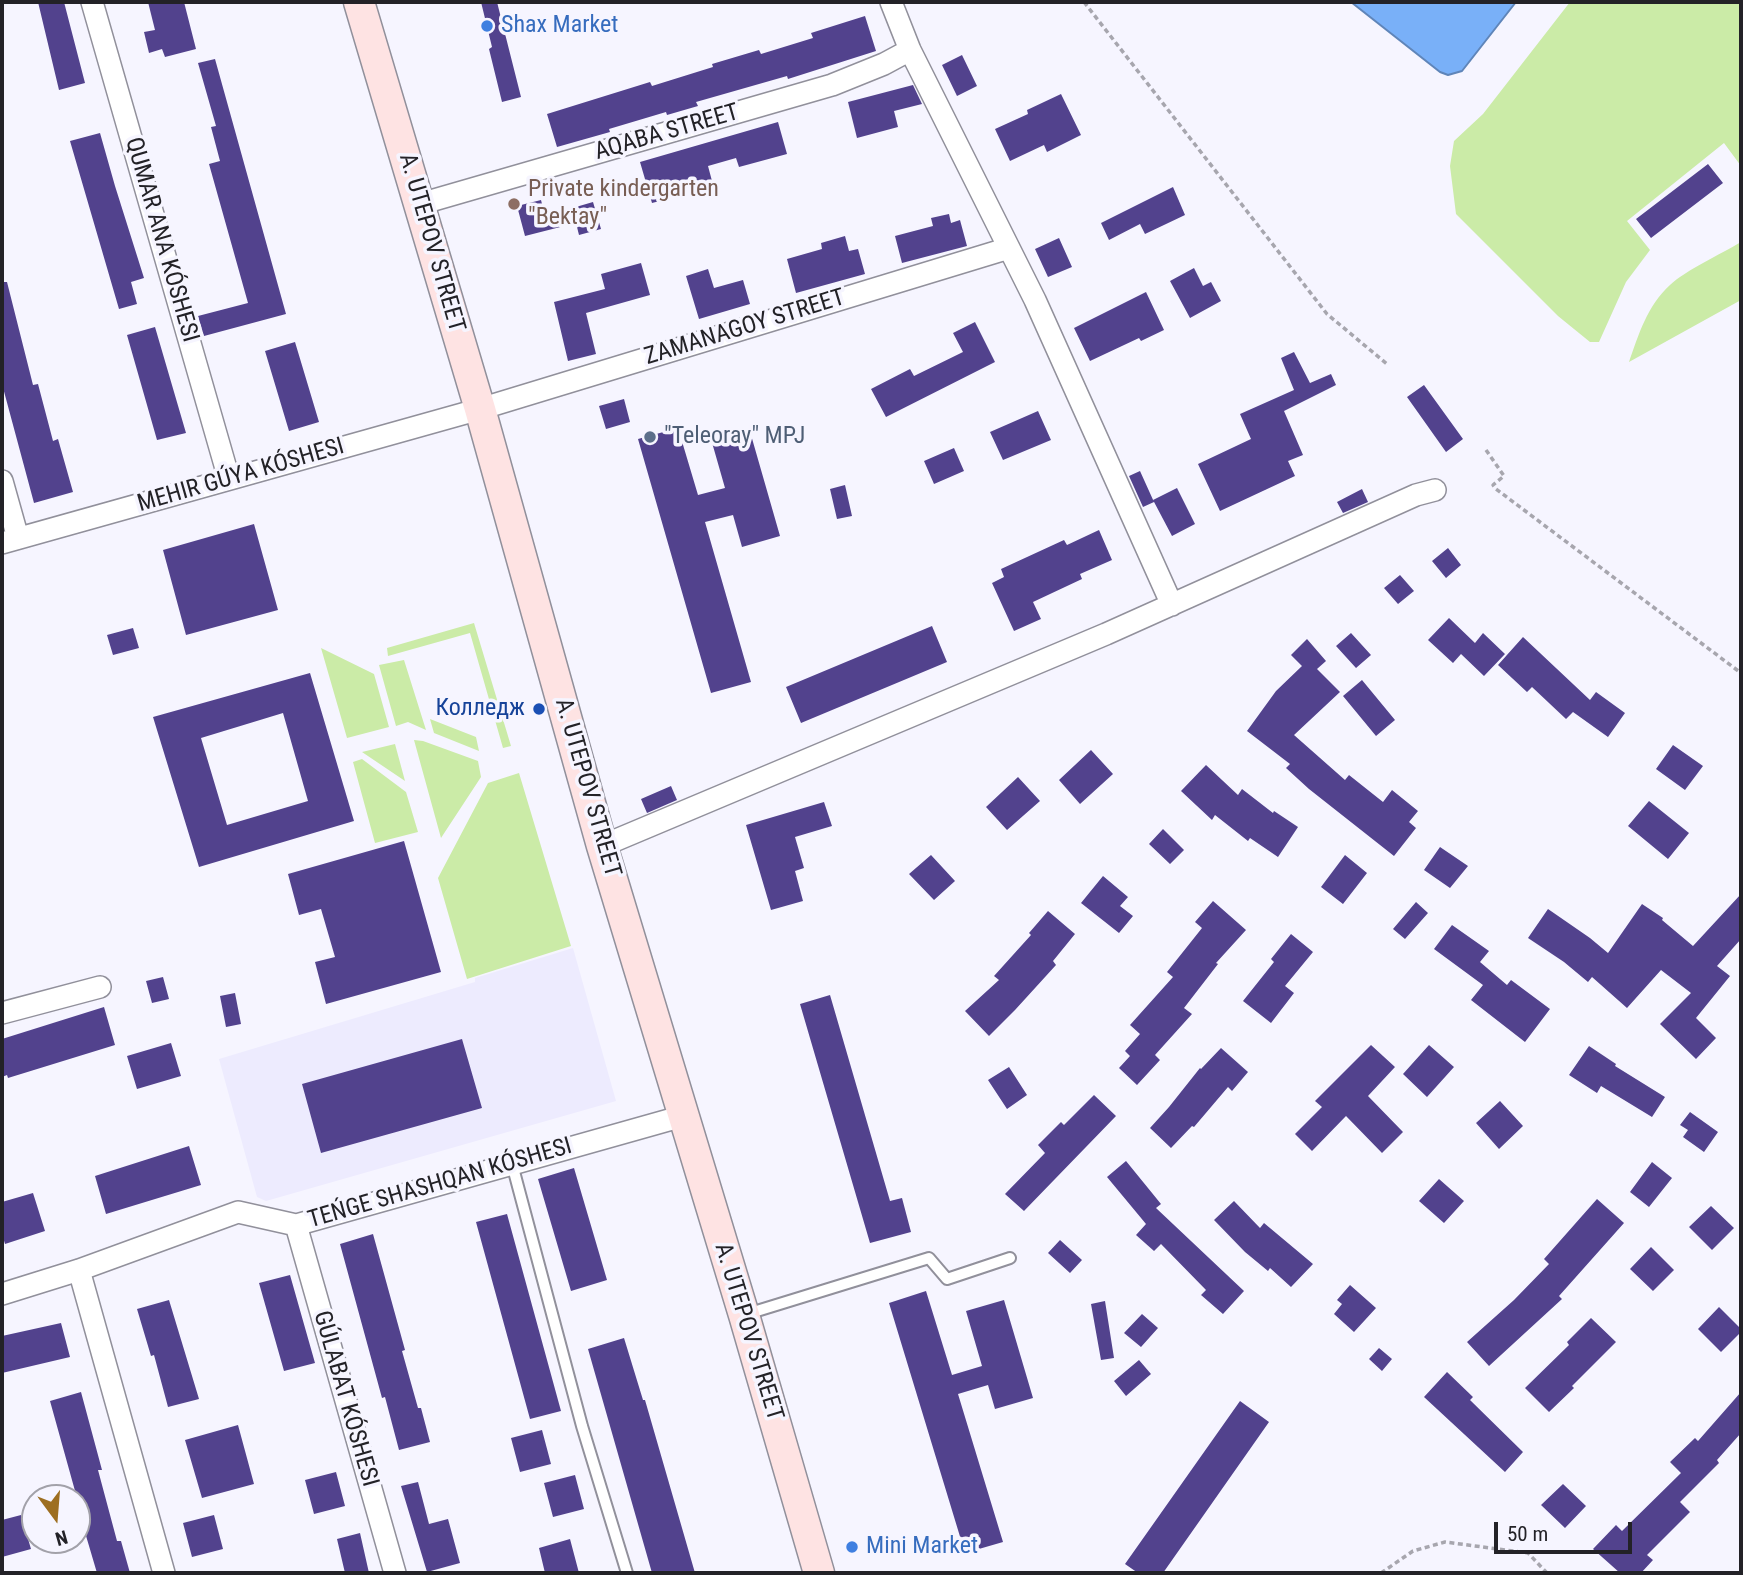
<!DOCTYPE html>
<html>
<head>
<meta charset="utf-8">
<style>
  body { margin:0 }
  #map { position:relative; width:1743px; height:1575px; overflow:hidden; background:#f6f5ff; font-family:"Roboto Condensed",sans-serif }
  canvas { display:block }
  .frame { position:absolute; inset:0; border:4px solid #232227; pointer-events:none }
  .north { position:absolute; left:21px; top:1484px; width:70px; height:70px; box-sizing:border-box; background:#f6f5ff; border:2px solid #a2a1a9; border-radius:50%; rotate:164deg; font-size:19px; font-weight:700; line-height:28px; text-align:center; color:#232227 }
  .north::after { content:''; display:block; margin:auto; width:24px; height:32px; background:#9d6e20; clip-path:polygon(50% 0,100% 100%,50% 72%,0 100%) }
  .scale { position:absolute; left:1494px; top:1522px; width:138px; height:32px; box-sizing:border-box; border:4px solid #232227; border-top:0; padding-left:9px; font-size:21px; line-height:24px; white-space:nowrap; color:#232227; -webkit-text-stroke:5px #f6f5ff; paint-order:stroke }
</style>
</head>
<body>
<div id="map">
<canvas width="1743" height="1575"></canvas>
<div class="frame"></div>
<div class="north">N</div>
<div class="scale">50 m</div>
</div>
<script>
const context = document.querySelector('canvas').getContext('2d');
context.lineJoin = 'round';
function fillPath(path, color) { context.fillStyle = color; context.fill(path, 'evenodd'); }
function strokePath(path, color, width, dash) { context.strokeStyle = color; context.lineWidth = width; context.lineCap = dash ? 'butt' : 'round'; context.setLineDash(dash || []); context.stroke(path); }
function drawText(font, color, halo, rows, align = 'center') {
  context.font = font + ' "Roboto Condensed",sans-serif'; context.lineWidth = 7; context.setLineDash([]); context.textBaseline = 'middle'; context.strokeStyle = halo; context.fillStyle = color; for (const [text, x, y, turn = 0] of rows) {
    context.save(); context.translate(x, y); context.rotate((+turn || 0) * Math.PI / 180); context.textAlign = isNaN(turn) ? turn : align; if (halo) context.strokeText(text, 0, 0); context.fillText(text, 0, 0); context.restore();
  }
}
const built = new Path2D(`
  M 573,948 L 616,1101 L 266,1201 L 257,1197 L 219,1059 L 475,982 L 475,978 Z`);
const green = new Path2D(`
  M 1570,2 L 1741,2 L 1741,166 L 1724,143 L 1627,221 L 1650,250 L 1626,282 L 1599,342 L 1590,342 L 1558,316 L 1456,214 L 1450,166 L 1454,141 L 1483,114 Z
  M 1741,242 L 1741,300 L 1629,362 C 1639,334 1647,306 1670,285 C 1686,270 1721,254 1741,242 Z
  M 474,623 L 511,746 L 503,748 L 470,633 L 388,656 L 387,648 Z
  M 321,648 L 374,674 L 389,727 L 347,738 Z
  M 404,660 L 426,730 L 408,722 L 396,726 L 379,665 Z
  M 430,719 L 476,737 L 479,751 L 434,733 Z
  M 414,740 L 423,741 L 478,761 L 481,777 L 441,838 Z
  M 395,744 L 405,781 L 362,752 Z
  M 362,759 L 406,792 L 418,832 L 375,843 L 353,762 Z
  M 519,773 L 571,946 L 467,979 L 438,878 L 488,783 Z`);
const water = new Path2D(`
  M 1351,2 L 1516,2 L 1462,71 L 1448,75 L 1440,72 Z`);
const building = new Path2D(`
  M 38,2 L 64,2 L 85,83 L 59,90 Z
  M 148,2 L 184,2 L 196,49 L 165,57 L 162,49 L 149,53 L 144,32 L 155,30 Z
  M 481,2 L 497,2 L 521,97 L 502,102 L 489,49 L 492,47 Z
  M 865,16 L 876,51 L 788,79 L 787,76 L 696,102 L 698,106 L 667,115 L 666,112 L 609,129 L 610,132 L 557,147 L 547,114 L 650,82 L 652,86 L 713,67 L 712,64 L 759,50 L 761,54 L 813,38 L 811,33 Z
  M 962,55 L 977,86 L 957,96 L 942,65 Z
  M 215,59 L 286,314 L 204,336 L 198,316 L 248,303 L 209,164 L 220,161 L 211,127 L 216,126 L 198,63 Z
  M 913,85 L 922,104 L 894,111 L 898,127 L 857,138 L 848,102 Z
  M 1061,94 L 1081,135 L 1047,152 L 1044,145 L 1010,161 L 995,129 L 1028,114 L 1027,110 Z
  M 778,122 L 787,154 L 739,167 L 736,158 L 708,166 L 712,181 L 681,190 L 683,195 L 652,203 L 640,162 Z
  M 100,133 L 115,186 L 144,278 L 131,282 L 137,304 L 119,309 L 70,141 Z
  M 1708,164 L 1723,183 L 1651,238 L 1636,219 Z
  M 1173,187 L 1185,215 L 1145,234 L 1140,224 L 1109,240 L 1101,223 Z
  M 541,200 L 545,216 L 593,202 L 601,229 L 579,235 L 576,223 L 525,236 L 517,206 Z
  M 949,214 L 951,223 L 960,220 L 967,246 L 902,263 L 895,236 L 933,226 L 931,218 Z
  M 845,236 L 849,251 L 858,249 L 865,274 L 796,293 L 787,259 L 822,249 L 821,243 Z
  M 1059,238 L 1072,267 L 1048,277 L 1035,249 Z
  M 641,263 L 650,295 L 586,313 L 596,354 L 568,361 L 554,302 L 605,289 L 601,274 Z
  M 1194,268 L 1203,286 L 1211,282 L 1221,301 L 1190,318 L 1170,281 Z
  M 708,269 L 714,288 L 743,280 L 750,304 L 699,319 L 686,276 Z
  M 2,282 L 7,282 L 33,385 L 38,384 L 53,441 L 58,439 L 73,492 L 34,503 L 2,384 Z
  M 1146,292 L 1164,330 L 1141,341 L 1139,338 L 1090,361 L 1074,328 Z
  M 975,322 L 995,362 L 886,417 L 871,389 L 910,369 L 914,376 L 963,352 L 953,333 Z
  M 155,327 L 186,433 L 157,440 L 127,335 Z
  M 295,342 L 319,422 L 289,431 L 265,351 Z
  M 1294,352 L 1310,383 L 1331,374 L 1336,385 L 1284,411 L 1303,455 L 1288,461 L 1295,476 L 1220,511 L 1198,464 L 1251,439 L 1240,414 L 1294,390 L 1281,358 Z
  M 1424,385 L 1463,439 L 1446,452 L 1407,397 Z
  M 624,399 L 630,422 L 606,429 L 599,406 Z
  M 1038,411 L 1051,440 L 1003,460 L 990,432 Z
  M 678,428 L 698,495 L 725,488 L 711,439 L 749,428 L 780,536 L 742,547 L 733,515 L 705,522 L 751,682 L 711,693 L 638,439 Z
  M 954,448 L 964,471 L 934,484 L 924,461 Z
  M 1140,471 L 1154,502 L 1143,507 L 1129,476 Z
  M 845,485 L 852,516 L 837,519 L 830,489 Z
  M 1177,488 L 1195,524 L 1172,536 L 1153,500 Z
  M 1362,489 L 1368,502 L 1343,513 L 1337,502 Z
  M 254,524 L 278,610 L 186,635 L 163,550 Z
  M 1099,530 L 1112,560 L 1080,574 L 1082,579 L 1033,602 L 1041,619 L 1014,631 L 992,583 L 1004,577 L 1001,569 L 1064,540 L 1067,545 Z
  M 1448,548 L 1461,565 L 1446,578 L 1432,561 Z
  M 1400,575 L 1414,591 L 1398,604 L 1384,588 Z
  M 1449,618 L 1475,643 L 1483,633 L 1505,654 L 1484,676 L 1461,654 L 1453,663 L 1428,640 Z
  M 932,626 L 947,662 L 801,723 L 786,687 Z
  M 133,628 L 139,648 L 113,655 L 107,635 Z
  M 1351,633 L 1371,655 L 1356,668 L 1336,646 Z
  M 1523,637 L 1590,700 L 1596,692 L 1625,713 L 1608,737 L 1573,712 L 1566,719 L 1532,687 L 1527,692 L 1498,665 Z
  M 1307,639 L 1326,661 L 1317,669 L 1340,692 L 1294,735 L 1345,780 L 1349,775 L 1383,802 L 1392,790 L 1418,811 L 1409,822 L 1416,828 L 1394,856 L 1309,789 L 1286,768 L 1290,764 L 1247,731 L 1276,691 L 1302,666 L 1291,655 Z
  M 310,673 L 354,821 L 199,867 L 153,717 ZM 283,713 L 308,801 L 227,825 L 201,738 Z
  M 1362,680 L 1395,720 L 1376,736 L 1343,696 Z
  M 1673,745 L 1703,766 L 1685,790 L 1656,769 Z
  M 1091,750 L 1113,774 L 1080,804 L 1059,780 Z
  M 1206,765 L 1238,795 L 1242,789 L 1273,813 L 1274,811 L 1298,827 L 1278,857 L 1250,838 L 1248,841 L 1215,815 L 1212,820 L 1181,791 Z
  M 1018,777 L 1040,801 L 1007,830 L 986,807 Z
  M 671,786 L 677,800 L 647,813 L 641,799 Z
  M 1649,801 L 1689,833 L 1668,859 L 1628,826 Z
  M 824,802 L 832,826 L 795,837 L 804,868 L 795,871 L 803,901 L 771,910 L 746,825 Z
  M 1163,829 L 1184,850 L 1170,864 L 1149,844 Z
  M 404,841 L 441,972 L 326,1004 L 315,962 L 335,957 L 321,909 L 299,915 L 288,874 Z
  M 1440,847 L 1468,866 L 1450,888 L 1424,870 Z
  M 931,855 L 955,881 L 934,900 L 909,874 Z
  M 1345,855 L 1367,873 L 1343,904 L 1321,887 Z
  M 1103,876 L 1128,897 L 1120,906 L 1133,916 L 1119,933 L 1081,903 Z
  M 1741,894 L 1741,939 L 1717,966 L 1730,976 L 1696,1018 L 1716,1038 L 1696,1059 L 1660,1024 L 1691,993 L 1661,970 L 1627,1008 L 1592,977 L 1588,982 L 1564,962 L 1528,938 L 1548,909 L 1590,938 L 1608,953 L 1642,904 L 1663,918 L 1662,920 L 1693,946 Z
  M 1213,901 L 1246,930 L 1216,963 L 1218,964 L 1184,1008 L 1192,1014 L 1155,1055 L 1160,1060 L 1137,1085 L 1119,1068 L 1130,1056 L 1125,1051 L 1140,1034 L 1130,1025 L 1173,977 L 1167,972 L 1202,928 L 1195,922 Z
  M 1416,902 L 1428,913 L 1405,939 L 1393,929 Z
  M 1048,911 L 1075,934 L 1053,961 L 1056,965 L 1015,1010 L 989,1036 L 965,1011 L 999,980 L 994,976 L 1031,935 L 1029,933 Z
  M 1452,925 L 1489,951 L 1480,962 L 1507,985 L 1511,980 L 1550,1009 L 1525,1042 L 1471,1000 L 1483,985 L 1434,949 Z
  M 1291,934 L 1313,952 L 1285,986 L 1294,993 L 1271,1023 L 1243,1001 L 1274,962 L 1271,959 Z
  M 163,977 L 169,999 L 152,1003 L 146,981 Z
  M 235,993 L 241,1024 L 226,1027 L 220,996 Z
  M 830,995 L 890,1201 L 902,1198 L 911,1232 L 870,1243 L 800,1004 Z
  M 104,1007 L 115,1045 L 8,1078 L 7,1075 L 2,1077 L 2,1039 Z
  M 462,1039 L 482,1108 L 321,1153 L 302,1084 Z
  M 171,1043 L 181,1076 L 137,1089 L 127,1056 Z
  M 1371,1045 L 1395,1067 L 1368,1096 L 1403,1132 L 1382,1153 L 1346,1116 L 1312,1151 L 1295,1134 L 1322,1107 L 1315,1101 Z
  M 1429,1045 L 1454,1067 L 1427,1097 L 1403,1074 Z
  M 1589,1046 L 1616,1064 L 1615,1066 L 1665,1097 L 1652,1117 L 1601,1086 L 1597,1093 L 1569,1075 Z
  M 1221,1048 L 1248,1072 L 1232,1091 L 1228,1087 L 1194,1127 L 1192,1126 L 1171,1148 L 1150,1128 L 1169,1107 L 1200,1068 L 1201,1069 Z
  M 1009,1067 L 1027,1095 L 1007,1109 L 988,1080 Z
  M 1094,1095 L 1116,1116 L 1024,1211 L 1005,1194 L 1045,1153 L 1038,1145 L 1061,1122 L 1064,1125 Z
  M 1500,1101 L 1523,1126 L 1499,1149 L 1476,1123 Z
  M 1690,1112 L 1718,1132 L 1704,1152 L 1683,1137 L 1688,1130 L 1680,1125 Z
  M 189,1146 L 201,1185 L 106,1214 L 95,1176 Z
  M 1126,1161 L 1161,1204 L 1156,1208 L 1244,1291 L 1223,1314 L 1201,1295 L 1206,1290 L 1161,1244 L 1154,1251 L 1136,1235 L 1146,1224 L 1107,1177 Z
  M 1652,1162 L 1672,1178 L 1649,1207 L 1630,1192 Z
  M 574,1168 L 607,1280 L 571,1291 L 538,1179 Z
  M 1439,1179 L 1464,1201 L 1444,1223 L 1419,1201 Z
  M 33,1193 L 45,1231 L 5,1244 L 2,1234 L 2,1202 Z
  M 1597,1199 L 1624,1223 L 1559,1296 L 1562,1299 L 1489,1366 L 1467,1342 L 1514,1300 L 1549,1264 L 1544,1259 Z
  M 1234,1201 L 1260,1228 L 1264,1223 L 1313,1264 L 1291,1287 L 1270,1268 L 1268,1271 L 1245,1252 L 1214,1220 Z
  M 1711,1206 L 1734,1228 L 1712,1250 L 1689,1227 Z
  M 507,1214 L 561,1411 L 530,1419 L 476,1222 Z
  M 373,1234 L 405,1350 L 402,1351 L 418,1408 L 421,1408 L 430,1442 L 399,1450 L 385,1397 L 382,1398 L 340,1244 Z
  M 1060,1240 L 1082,1260 L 1070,1273 L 1048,1253 Z
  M 1651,1247 L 1674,1270 L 1653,1291 L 1630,1269 Z
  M 290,1275 L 315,1363 L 284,1371 L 259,1283 Z
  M 1350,1285 L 1376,1308 L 1354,1332 L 1334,1314 L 1342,1304 L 1337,1300 Z
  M 926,1291 L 952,1375 L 982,1366 L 966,1311 L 1004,1300 L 1033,1398 L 995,1409 L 988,1385 L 958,1394 L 1003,1542 L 965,1553 L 889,1303 Z
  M 169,1300 L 199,1399 L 168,1407 L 154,1355 L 151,1356 L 137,1309 Z
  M 1105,1301 L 1114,1358 L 1101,1360 L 1091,1304 Z
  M 1719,1307 L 1741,1329 L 1741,1332 L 1721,1352 L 1698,1329 Z
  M 1142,1314 L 1158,1328 L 1141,1347 L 1124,1333 Z
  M 1591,1318 L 1616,1342 L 1572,1386 L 1574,1388 L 1549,1412 L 1525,1388 L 1569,1345 L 1567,1342 Z
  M 61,1323 L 70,1357 L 2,1373 L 2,1336 Z
  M 624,1338 L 643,1400 L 645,1400 L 695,1573 L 652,1573 L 588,1349 Z
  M 1379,1348 L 1392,1359 L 1382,1371 L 1369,1359 Z
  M 1139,1360 L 1151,1374 L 1126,1396 L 1114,1381 Z
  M 1447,1372 L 1473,1397 L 1470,1400 L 1523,1452 L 1505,1472 L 1424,1397 Z
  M 81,1392 L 102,1470 L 98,1470 L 117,1541 L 121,1541 L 130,1573 L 97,1573 L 84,1529 L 81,1530 L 77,1515 L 77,1498 L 50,1401 Z
  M 1741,1392 L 1741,1433 L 1717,1460 L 1719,1463 L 1680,1502 L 1690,1512 L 1647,1555 L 1653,1560 L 1641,1573 L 1620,1573 L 1593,1549 L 1616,1525 L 1622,1531 L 1681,1473 L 1670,1462 L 1695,1438 L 1698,1441 Z
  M 1240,1401 L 1269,1422 L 1163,1573 L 1138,1573 L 1125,1564 Z
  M 238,1425 L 254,1484 L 202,1498 L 185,1440 Z
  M 542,1430 L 551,1464 L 520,1472 L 511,1438 Z
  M 336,1472 L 345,1506 L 314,1514 L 305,1480 Z
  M 575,1475 L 584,1509 L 553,1517 L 544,1483 Z
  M 418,1482 L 429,1524 L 448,1519 L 460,1563 L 427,1572 L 401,1486 Z
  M 1563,1484 L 1586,1506 L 1565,1528 L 1541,1505 Z
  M 21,1515 L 31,1549 L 2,1557 L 2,1520 Z
  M 214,1515 L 223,1549 L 192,1557 L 183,1523 Z
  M 360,1533 L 369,1573 L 345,1573 L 337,1539 Z
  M 570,1539 L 579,1573 L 545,1573 L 539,1548 Z`);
const path = new Path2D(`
  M 1084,2 L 1327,314 L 1387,364
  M 1486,450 L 1504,476 L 1493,485 L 1496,489 L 1741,673
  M 1381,1573 L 1413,1551 L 1445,1542 L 1528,1553 L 1547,1573`);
const lane = new Path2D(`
  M 512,1164 L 582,1426 L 627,1573
  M 747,1314 L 929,1258 L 947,1279 L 1010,1258`);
const street = new Path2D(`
  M 92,2 L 229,479
  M 891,2 L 910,50 L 1035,300 L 1172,605
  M 420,204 L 832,85 L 884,64 L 910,50
  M 2,481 L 18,538
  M 2,543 L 480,409 L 1009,248
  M 602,846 L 1106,634 L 1416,495 L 1435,490
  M 2,1013 L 100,987
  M 296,1225 L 395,1573
  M 79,1270 L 164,1573
  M 2,1294 L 79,1270 L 238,1212 L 296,1225 L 683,1116`);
const secondary = new Path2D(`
  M 359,2 L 480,409 L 602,846 L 744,1315 L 819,1573`);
const markers = [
  [487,26,7,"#3f7fe0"],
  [514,204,7,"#8d6e63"],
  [650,437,7,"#5c6f8a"],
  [539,709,7,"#1a4fb4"],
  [852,1547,7,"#3f7fe0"]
];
const shopNames = [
  ["Shax Market",501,26],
  ["Mini Market",866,1547]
];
const streetNames = [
  ["AQABA STREET",667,133,-16],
  ["QUMAR ANA KÓSHESI",161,240,74],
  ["A. UTEPOV STREET",431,243,74],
  ["ZAMANAGOY STREET",745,328,-17],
  ["MEHIR GÚYА KÓSHESI",241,476,-16],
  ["A. UTEPOV STREET",587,788,74],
  ["TEŃGE SHASHQAN KÓSHESI",440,1184,-16],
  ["A. UTEPOV STREET",748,1332,73],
  ["GÚLABAT KÓSHESI",345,1399,74]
];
const educationNames = [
  ["Private kindergarten",528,190],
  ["\"Bektay\"",528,218]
];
const serviceNames = [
  ["\"Teleoray\" MPJ",664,437]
];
const transitNames = [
  ["Колледж",525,709]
];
fillPath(built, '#edebfe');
fillPath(green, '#cbeba7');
fillPath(water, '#79b0f8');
strokePath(water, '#5f85b9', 2);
fillPath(building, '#52428d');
strokePath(lane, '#91909b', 14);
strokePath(street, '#91909b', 24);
strokePath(secondary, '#91909b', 33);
strokePath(path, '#a7a6ae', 3.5, [5, 3.5]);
strokePath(lane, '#fff', 10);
strokePath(street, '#fff', 21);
strokePath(secondary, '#fee3e3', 30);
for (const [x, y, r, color] of markers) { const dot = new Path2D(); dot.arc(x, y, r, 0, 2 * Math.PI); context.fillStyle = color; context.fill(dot); strokePath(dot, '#f6f5ff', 2.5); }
drawText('24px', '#366cbe', '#f6f5ff', shopNames, 'left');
drawText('24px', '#232227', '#f6f5ff', streetNames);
drawText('24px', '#785e54', '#f6f5ff', educationNames, 'left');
drawText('24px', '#4e5e75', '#f6f5ff', serviceNames, 'left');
drawText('24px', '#164399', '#f6f5ff', transitNames, 'right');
</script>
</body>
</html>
